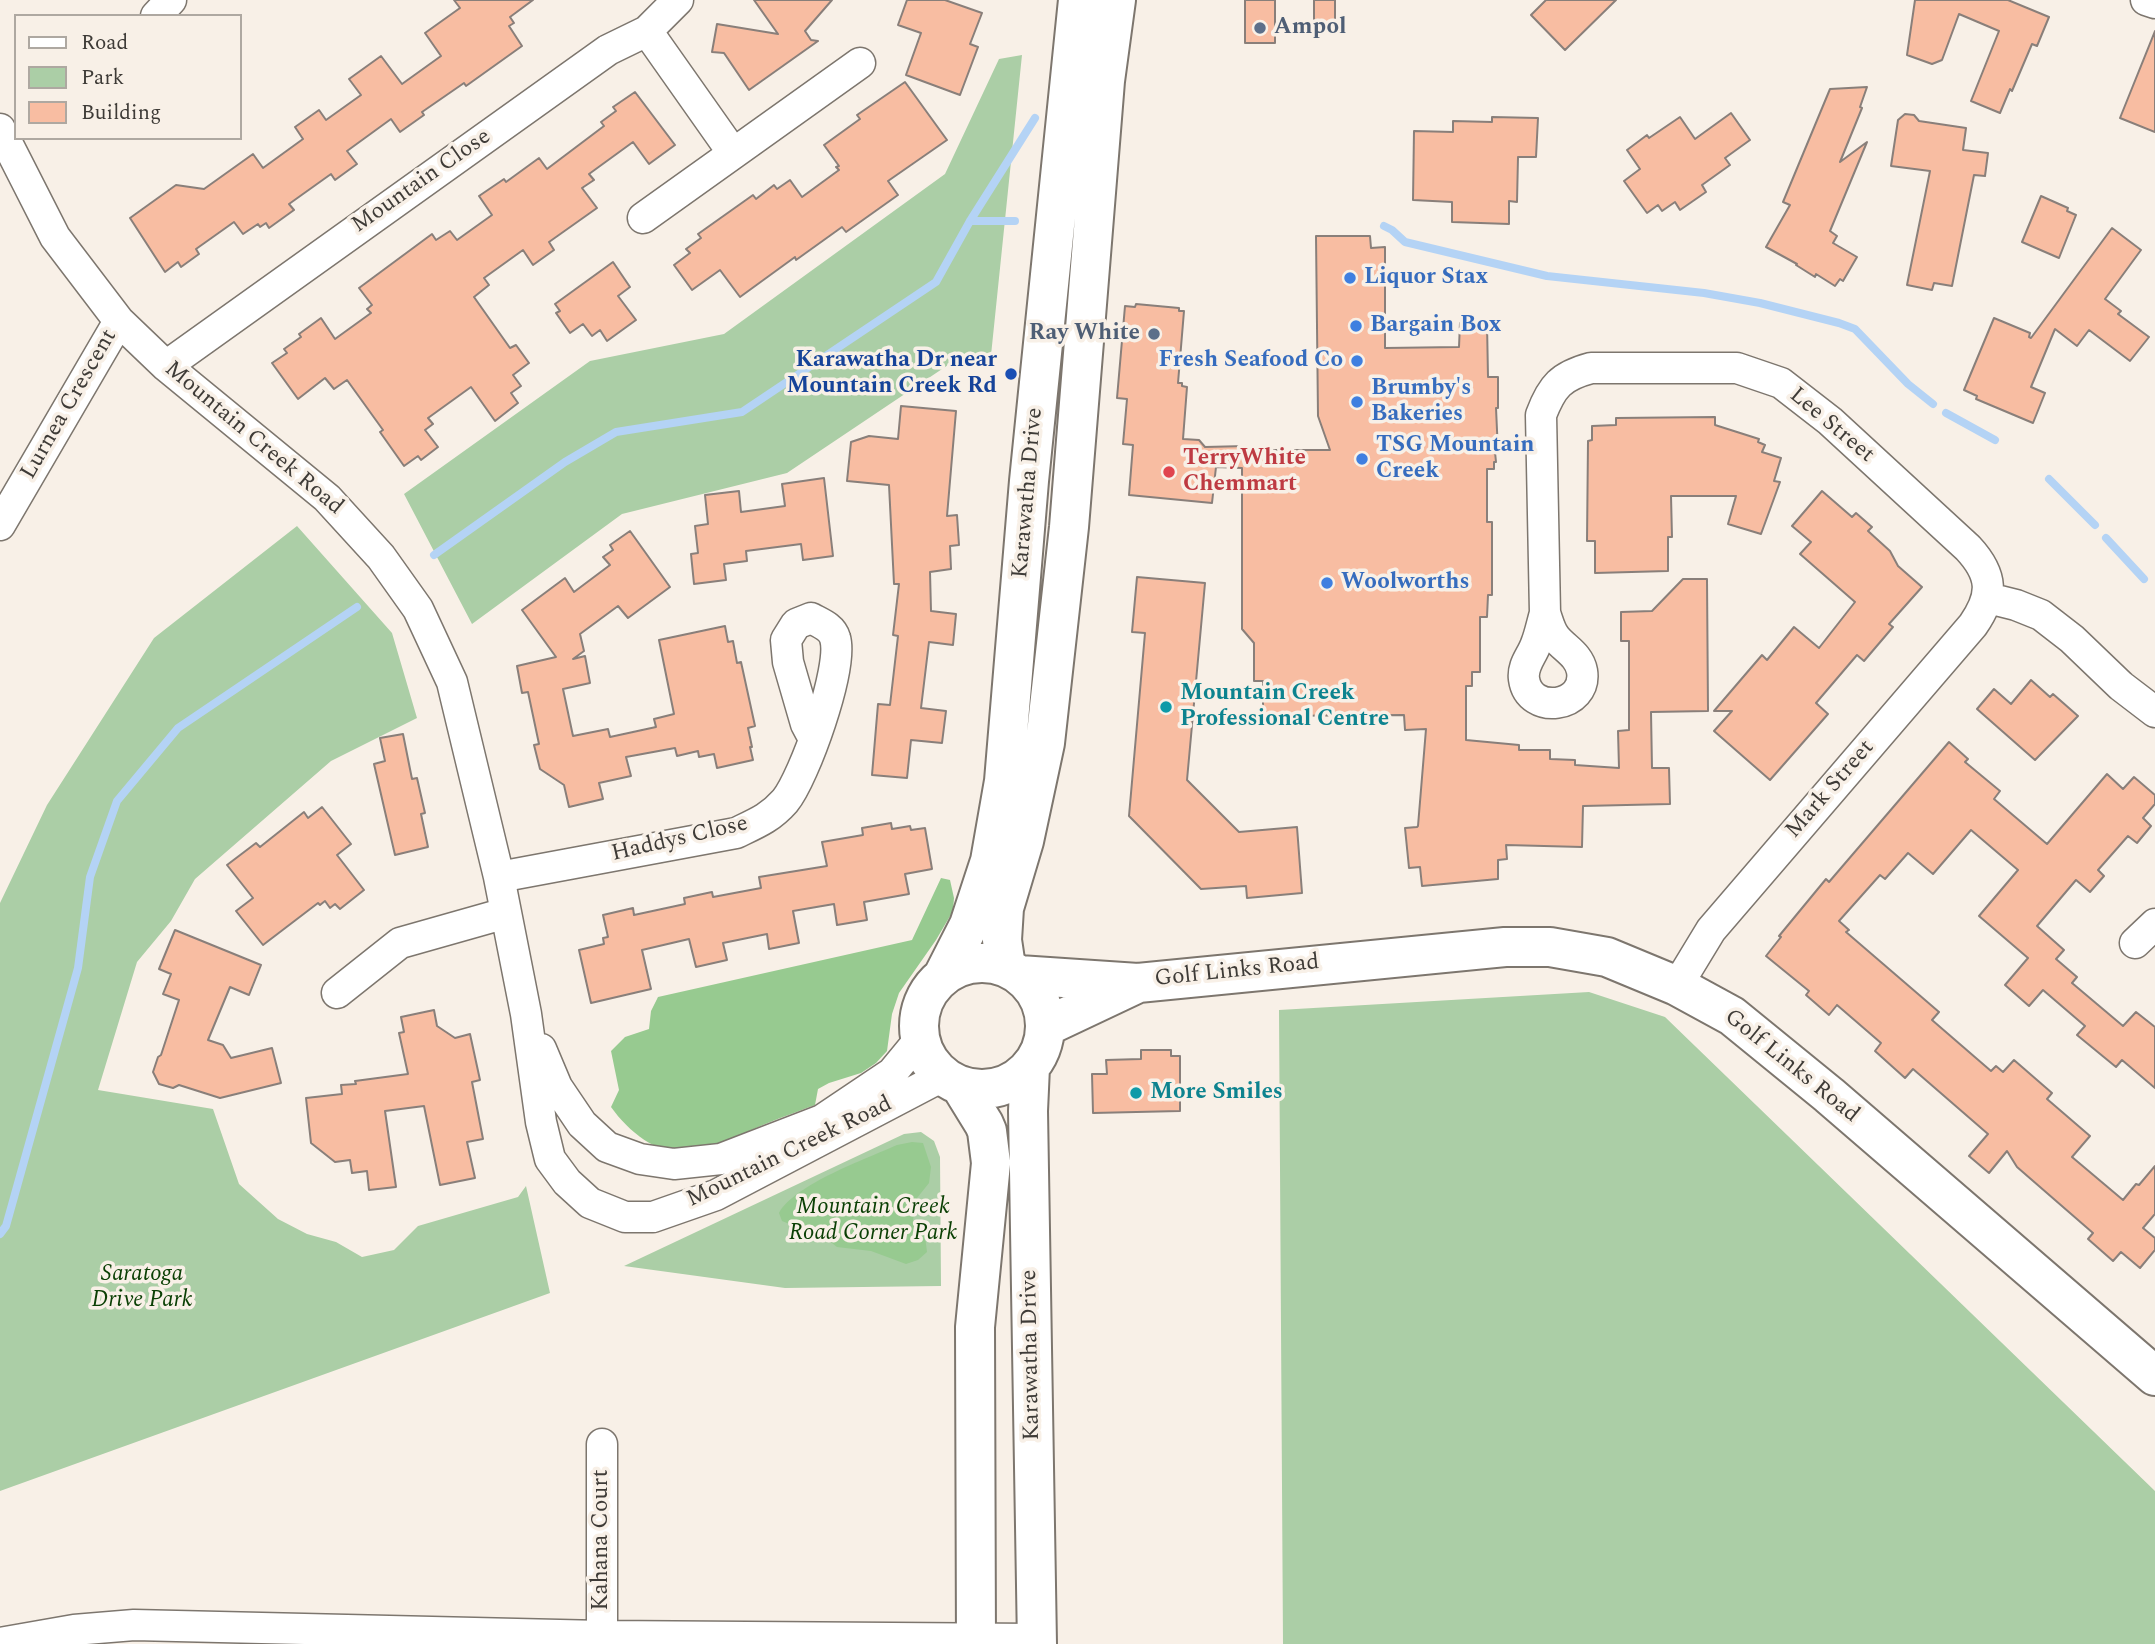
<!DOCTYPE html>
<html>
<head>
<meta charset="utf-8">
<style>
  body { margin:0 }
  #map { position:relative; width:2155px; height:1644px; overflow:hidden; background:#f8f0e7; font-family:Spectral,serif }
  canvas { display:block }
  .legend { position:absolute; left:14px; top:14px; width:228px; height:126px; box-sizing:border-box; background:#f8f0e7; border:2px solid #aea8a1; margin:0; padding:9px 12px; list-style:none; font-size:21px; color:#3e3b37 }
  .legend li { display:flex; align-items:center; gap:14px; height:35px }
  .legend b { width:35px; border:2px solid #aea8a1 }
</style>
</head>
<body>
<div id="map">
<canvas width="2155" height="1644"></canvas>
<ul class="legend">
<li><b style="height:9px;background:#fff"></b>Road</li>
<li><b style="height:19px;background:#abcea6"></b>Park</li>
<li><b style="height:19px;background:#f8bda2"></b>Building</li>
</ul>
</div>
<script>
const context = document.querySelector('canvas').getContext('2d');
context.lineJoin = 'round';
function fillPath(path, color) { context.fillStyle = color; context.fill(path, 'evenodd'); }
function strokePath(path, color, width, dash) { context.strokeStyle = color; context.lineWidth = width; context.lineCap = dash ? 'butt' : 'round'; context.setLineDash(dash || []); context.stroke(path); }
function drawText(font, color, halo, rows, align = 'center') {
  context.font = font + ' Spectral,serif'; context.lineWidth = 7; context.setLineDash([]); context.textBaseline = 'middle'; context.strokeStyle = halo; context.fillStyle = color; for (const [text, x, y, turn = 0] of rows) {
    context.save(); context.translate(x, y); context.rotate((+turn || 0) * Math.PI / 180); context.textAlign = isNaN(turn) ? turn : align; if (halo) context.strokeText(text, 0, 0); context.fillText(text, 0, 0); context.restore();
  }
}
const green = new Path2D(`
  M 1022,55 L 990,365 L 957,359 L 787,473 L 622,514 L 472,624 L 404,494 L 590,361 L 724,334 L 945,174 L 999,59 Z
  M 297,526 L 392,633 L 417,718 L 331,761 L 195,879 L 171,921 L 137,962 L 98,1090 L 213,1109 L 239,1184 L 278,1219 L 307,1234 L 336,1242 L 362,1257 L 394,1250 L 418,1226 L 518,1197 L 526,1186 L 550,1293 L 0,1491 L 0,903 L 47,805 L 154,638 Z
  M 1589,992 L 1665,1017 L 2155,1491 L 2155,1644 L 1283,1644 L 1279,1010 Z
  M 921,1132 L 934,1141 L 940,1157 L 941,1286 L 785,1288 L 624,1266 L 904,1134 Z`);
const forest = new Path2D(`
  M 941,878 L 950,880 L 954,898 L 953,911 L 936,940 L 899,993 L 892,1014 L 887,1051 L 876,1063 L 861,1073 L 829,1083 L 818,1089 L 815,1105 C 791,1114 768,1122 745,1133 C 733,1139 714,1151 701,1153 C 664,1160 631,1135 611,1107 L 619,1090 L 611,1051 L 625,1037 L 649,1029 L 651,1011 L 658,997 L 912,940 Z
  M 912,1142 L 923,1143 L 931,1167 L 929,1183 L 917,1198 L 913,1220 L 924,1228 L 927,1252 L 918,1260 L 906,1264 L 871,1251 L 837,1247 L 814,1229 L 797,1227 L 782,1221 L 779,1213 C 795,1184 866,1159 897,1145 Z`);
const stream = new Path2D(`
  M 970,221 L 1015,221
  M 1384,226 L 1392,230 L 1405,242 L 1547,276 L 1704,293 L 1760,303 L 1839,323 L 1855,329 L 1908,384 L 1933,404
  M 1946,413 L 1995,440
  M 2049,479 L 2095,525
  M 2106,538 L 2144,579
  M 434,555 L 565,462 L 616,432 L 742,412 L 936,282 L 970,221 L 1035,118
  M 0,1234 L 6,1226 L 78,968 L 90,877 L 117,801 L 178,728 L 357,607`);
const building = new Path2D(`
  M 454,0 L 533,0 L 510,17 L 514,23 L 509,26 L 522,46 L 466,86 L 464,83 L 422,112 L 424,115 L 400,132 L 391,119 L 347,151 L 357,164 L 335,180 L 331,174 L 289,204 L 294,210 L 269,228 L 266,223 L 260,227 L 258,224 L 243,234 L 234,222 L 196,249 L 199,254 L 181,267 L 178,262 L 165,272 L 130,218 L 176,185 L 204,189 L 253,154 L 263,168 L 303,139 L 295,127 L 319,110 L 326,120 L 361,95 L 349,79 L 381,56 L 402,84 L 441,56 L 425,33 L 460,8 Z
  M 754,0 L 832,0 L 805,31 L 811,40 L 818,41 L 749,90 L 724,53 L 712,52 L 717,24 L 778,34 Z
  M 907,0 L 945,0 L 982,13 L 970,44 L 978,47 L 960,95 L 906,75 L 921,33 L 898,25 Z
  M 1245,0 L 1275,0 L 1275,43 L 1245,43 Z
  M 1314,0 L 1335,0 L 1335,22 L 1314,23 Z
  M 1546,0 L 1616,0 L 1565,50 L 1531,15 Z
  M 1915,0 L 2008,0 L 2049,17 L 2037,46 L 2032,44 L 2012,91 L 2010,89 L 2000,113 L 1971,101 L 1999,31 L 1959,14 L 1942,60 L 1932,64 L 1907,55 Z
  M 2155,31 L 2155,132 L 2120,118 Z
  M 905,82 L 947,140 L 888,181 L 898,195 L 846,232 L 842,227 L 796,260 L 795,257 L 740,297 L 720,270 L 692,290 L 674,265 L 690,253 L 686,249 L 701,238 L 698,234 L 753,195 L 756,199 L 774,185 L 777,189 L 790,180 L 802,197 L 839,170 L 836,167 L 839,166 L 824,145 L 860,119 L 857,115 Z
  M 1867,87 L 1860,107 L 1862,108 L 1840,162 L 1867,142 L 1830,231 L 1837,236 L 1833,243 L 1857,257 L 1843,281 L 1840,279 L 1835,286 L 1816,274 L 1815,277 L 1796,265 L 1797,264 L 1766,247 L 1790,205 L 1783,202 L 1830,89 Z
  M 635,92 L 675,145 L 649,164 L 633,142 L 589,174 L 594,180 L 582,188 L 597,208 L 549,242 L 554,250 L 533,265 L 523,250 L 484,278 L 489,285 L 474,297 L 510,348 L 516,345 L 529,363 L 513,375 L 521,386 L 511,393 L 518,403 L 495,421 L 471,387 L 428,418 L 433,424 L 425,430 L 438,447 L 421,460 L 418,456 L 404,466 L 380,432 L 383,430 L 347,380 L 334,389 L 325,378 L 298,399 L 272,363 L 287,353 L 284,349 L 301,337 L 299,334 L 321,318 L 335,339 L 371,313 L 367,309 L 372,305 L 359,288 L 432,234 L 436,240 L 450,231 L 457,240 L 492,215 L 479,196 L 504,179 L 506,182 L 539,158 L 547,169 L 604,126 L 601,122 L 616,111 L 613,107 Z
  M 1731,113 L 1750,140 L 1725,158 L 1730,165 L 1702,185 L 1706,192 L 1680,210 L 1675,202 L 1662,211 L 1658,205 L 1647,213 L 1624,181 L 1640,169 L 1627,150 L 1647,135 L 1649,138 L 1680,117 L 1695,139 Z
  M 1905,114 L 1914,115 L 1919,121 L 1966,128 L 1963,150 L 1988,153 L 1985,176 L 1974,175 L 1952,286 L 1934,283 L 1932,290 L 1907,285 L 1930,171 L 1891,166 L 1898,120 Z
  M 1492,117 L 1538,118 L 1536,157 L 1518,157 L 1517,202 L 1509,201 L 1509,224 L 1452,222 L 1452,202 L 1413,200 L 1414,131 L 1453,132 L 1453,121 L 1492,122 Z
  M 2041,196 L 2068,208 L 2067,211 L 2076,215 L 2059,258 L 2022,242 Z
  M 2112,228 L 2141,250 L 2105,299 L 2121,311 L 2118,314 L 2149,337 L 2130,361 L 2089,330 L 2077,346 L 2055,329 L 2031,387 L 2045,393 L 2033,423 L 1976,399 L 1977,396 L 1964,390 L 1994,318 L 2030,333 L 2029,337 L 2031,338 Z
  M 1316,236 L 1370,236 L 1371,248 L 1385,247 L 1385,348 L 1459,347 L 1460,323 L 1487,323 L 1488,377 L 1498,377 L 1498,408 L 1496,408 L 1498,452 L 1495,452 L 1496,462 L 1494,462 L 1494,469 L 1487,469 L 1487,522 L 1492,522 L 1492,595 L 1488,595 L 1487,617 L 1480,617 L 1480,672 L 1472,672 L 1472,686 L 1466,686 L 1466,740 L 1519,745 L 1519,750 L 1550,750 L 1550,759 L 1575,760 L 1575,765 L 1619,768 L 1618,731 L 1629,730 L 1629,641 L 1621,641 L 1621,612 L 1652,611 L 1683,579 L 1707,579 L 1708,711 L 1651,712 L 1652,768 L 1669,768 L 1670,804 L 1583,806 L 1582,847 L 1506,845 L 1507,859 L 1498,860 L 1498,879 L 1422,886 L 1420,867 L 1409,868 L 1405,828 L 1417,827 L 1418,826 L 1426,729 L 1405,730 L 1404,715 L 1263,716 L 1263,681 L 1254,681 L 1254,643 L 1242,629 L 1242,468 L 1216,467 L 1212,503 L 1129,495 L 1133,445 L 1123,444 L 1127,399 L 1117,398 L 1125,306 L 1135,307 L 1136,304 L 1179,308 L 1179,311 L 1184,311 L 1178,383 L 1182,383 L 1182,386 L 1187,387 L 1183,439 L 1199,440 L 1205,447 L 1246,446 L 1246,450 L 1330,450 L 1318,416 Z
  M 613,262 L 630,287 L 618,296 L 636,320 L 607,341 L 600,330 L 592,336 L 583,324 L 570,333 L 556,313 L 560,311 L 555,304 Z
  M 901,406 L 956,411 L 947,516 L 957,515 L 959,545 L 950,546 L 951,569 L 930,572 L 931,611 L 956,614 L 953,645 L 929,642 L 921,708 L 946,711 L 942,743 L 911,740 L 907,778 L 872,775 L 878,704 L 890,705 L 898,636 L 893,635 L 899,584 L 894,584 L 889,485 L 847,481 L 851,442 L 869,436 L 898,439 Z
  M 1715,417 L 1715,425 L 1759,439 L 1758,442 L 1765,445 L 1762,452 L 1781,458 L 1774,481 L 1780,482 L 1761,534 L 1728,524 L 1736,496 L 1671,496 L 1672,537 L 1668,537 L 1668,571 L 1595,573 L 1595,541 L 1587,541 L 1588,441 L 1592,440 L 1592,426 L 1616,425 L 1616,418 Z
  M 824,478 L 833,556 L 803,560 L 801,544 L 746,551 L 747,561 L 724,564 L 726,580 L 694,584 L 691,554 L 698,553 L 695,526 L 708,524 L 705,495 L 739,491 L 741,512 L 785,506 L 782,484 Z
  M 1822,491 L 1852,517 L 1856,513 L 1872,527 L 1868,531 L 1890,551 L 1898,566 L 1922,587 L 1889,624 L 1893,627 L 1864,661 L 1857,655 L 1816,703 L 1828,714 L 1770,780 L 1714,731 L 1732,711 L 1714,711 L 1762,655 L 1767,660 L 1794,627 L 1819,648 L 1855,602 L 1800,554 L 1811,542 L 1792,526 Z
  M 630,531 L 670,587 L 628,618 L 618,606 L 580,634 L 584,651 L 573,659 L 585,656 L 590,683 L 563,689 L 573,736 L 608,729 L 610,737 L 656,727 L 654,719 L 674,714 L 659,640 L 725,626 L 728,642 L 733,641 L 737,663 L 741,662 L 755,726 L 748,728 L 752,747 L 750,747 L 753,760 L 717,768 L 714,754 L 699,757 L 698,751 L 677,756 L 675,748 L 626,757 L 631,776 L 599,783 L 603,799 L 569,807 L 564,785 L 540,769 L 534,745 L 539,744 L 528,692 L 522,693 L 517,666 L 556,657 L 522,610 L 565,578 L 574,592 L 610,565 L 603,557 L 613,550 L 610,545 Z
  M 1137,577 L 1205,583 L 1187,780 L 1239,832 L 1297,827 L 1302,893 L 1247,898 L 1246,886 L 1201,889 L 1129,816 L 1145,633 L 1132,632 Z
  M 2031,680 L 2050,697 L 2053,694 L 2078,716 L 2035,760 L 1977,709 L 1994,689 L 2011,704 Z
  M 403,734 L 412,779 L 417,778 L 425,813 L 421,814 L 428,847 L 395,855 L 374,764 L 385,761 L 380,738 Z
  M 1949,742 L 1968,759 L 1965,762 L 2000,791 L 1994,799 L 2047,844 L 2107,774 L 2123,789 L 2134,777 L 2155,795 L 2155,804 L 2143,818 L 2151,826 L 2137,843 L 2128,836 L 2098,870 L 2104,876 L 2090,892 L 2076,880 L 2037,926 L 2064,950 L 2056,959 L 2077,977 L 2072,983 L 2123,1026 L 2136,1012 L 2155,1027 L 2155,1088 L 2122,1060 L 2116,1067 L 2077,1035 L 2085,1026 L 2043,990 L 2029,1006 L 2005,985 L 2028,958 L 1979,916 L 2018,870 L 1971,830 L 1933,874 L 1908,853 L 1885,879 L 1880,875 L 1839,921 L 1849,930 L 1846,932 L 1939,1012 L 1932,1020 L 1991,1071 L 1996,1066 L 2003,1072 L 2014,1060 L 2052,1093 L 2047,1099 L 2090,1136 L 2072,1157 L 2123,1200 L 2136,1184 L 2139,1185 L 2155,1166 L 2155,1214 L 2143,1228 L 2155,1238 L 2155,1250 L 2140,1268 L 2121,1252 L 2113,1261 L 2088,1239 L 2093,1233 L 2017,1167 L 2007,1151 L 1989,1173 L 1969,1156 L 1988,1134 L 1913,1069 L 1905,1078 L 1875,1051 L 1881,1043 L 1837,1005 L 1829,1015 L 1806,995 L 1809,991 L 1766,956 L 1781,937 L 1779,936 L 1826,879 L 1829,882 Z
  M 322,807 L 351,844 L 337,855 L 364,890 L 340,909 L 335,904 L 330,908 L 325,901 L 320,905 L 318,903 L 263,945 L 236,911 L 253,898 L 227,865 L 256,843 L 260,847 L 304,812 L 308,818 Z
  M 891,823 L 892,829 L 910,826 L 911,830 L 925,828 L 932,869 L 905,874 L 909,894 L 864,902 L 867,920 L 837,925 L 834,904 L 793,911 L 799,943 L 769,949 L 767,934 L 723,943 L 727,960 L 696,967 L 689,939 L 642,950 L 651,989 L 591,1003 L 579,950 L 604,944 L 603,938 L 608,937 L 603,915 L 633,908 L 634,915 L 685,904 L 684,898 L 712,892 L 713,897 L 761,888 L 759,877 L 827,866 L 822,842 L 863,835 L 862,828 Z
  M 175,930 L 261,965 L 249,995 L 230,987 L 208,1040 L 223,1045 L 231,1058 L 272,1048 L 281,1083 L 220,1098 L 179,1085 L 173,1088 L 159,1084 L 153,1072 L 158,1057 L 161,1055 L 179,1000 L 163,994 L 171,974 L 159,969 Z
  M 434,1010 L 437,1026 L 455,1038 L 470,1034 L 480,1080 L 472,1082 L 483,1139 L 467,1142 L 475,1178 L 440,1185 L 424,1106 L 385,1111 L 396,1187 L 369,1190 L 367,1171 L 352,1173 L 350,1160 L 335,1162 L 311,1143 L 306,1098 L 342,1094 L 341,1085 L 356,1084 L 355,1081 L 408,1074 L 399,1033 L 404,1032 L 401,1017 Z
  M 1141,1050 L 1171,1050 L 1171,1056 L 1180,1056 L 1180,1111 L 1093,1113 L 1092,1074 L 1107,1074 L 1106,1060 L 1141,1059 Z`);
const minor = new Path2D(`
  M 2146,0 L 2155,3
  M 156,16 L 171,0
  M 647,31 L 733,153
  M 0,129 L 55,237 L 119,321 L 166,366 L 327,498 L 381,557 L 418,609 L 452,682 L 499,877 L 526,1014 L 541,1122 L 550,1159 L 567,1182 L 590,1203 L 625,1217 L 653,1217 L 716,1195 L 943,1076
  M 643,218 L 860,63
  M 166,366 L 608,50 L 647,31 L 678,0
  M 0,525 L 119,321
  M 1988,598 L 2016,605 L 2041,615 L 2072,639 L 2121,686 L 2155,712
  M 1545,613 L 1541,415 C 1552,386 1561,376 1591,368 L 1737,368 L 1781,383 L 1830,421 L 1968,548 C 1993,575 1994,595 1973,625 L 1711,930 L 1677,986
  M 1545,613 C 1548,621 1550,631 1556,638 C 1565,649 1579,655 1582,671 C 1588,708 1529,716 1524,679 C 1522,665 1532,656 1536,644 C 1540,634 1542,623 1545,613 Z
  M 499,877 L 736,833 C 757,823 770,818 785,801 C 804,778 844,667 835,638 C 832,627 820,623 811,618 L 796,624 L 786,640 L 788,662 L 806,724 L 814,739
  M 2135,943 L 2155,924
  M 337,993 L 400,943 L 506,913
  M 541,1049 L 557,1087 L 582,1124 L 607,1147 L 640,1159 L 674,1164 L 721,1159 L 822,1120 L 892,1073 L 920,1039
  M 602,1444 L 602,1636
  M 0,1643 L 74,1630 L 134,1625 L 602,1636 L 1037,1639`);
const major = new Path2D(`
  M919 1026a63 63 0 1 1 126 0a63 63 0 1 1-126 0Z
  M 1006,967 L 1002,940 L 1004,908 L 1024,841 L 1045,743 L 1069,527 L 1105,81 L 1116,0
  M 1019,975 L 1138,983 L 1505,947 L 1550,947 L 1607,957 L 1677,986 L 1732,1016 L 1829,1095 L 2155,1376
  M 943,976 L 969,925 L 990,861 L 1004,781 L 1029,481 L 1078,0
  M 1045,1027 L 1136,984
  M 1030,1067 L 1028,1111 L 1037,1644
  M 960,1085 L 984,1124 L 987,1131 L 991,1163 L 975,1327 L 976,1644`);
const markers = [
  [1260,28,7,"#5c6f8a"],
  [1350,278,7,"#3f7fe0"],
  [1356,326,7,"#3f7fe0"],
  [1154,334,7,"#5c6f8a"],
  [1357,361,7,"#3f7fe0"],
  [1011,374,7,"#1a4fb4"],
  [1357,402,7,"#3f7fe0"],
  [1362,459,7,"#3f7fe0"],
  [1169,472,7,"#e0444e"],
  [1327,583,7,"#3f7fe0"],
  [1166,707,7,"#0f9aa8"],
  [1136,1093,7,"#0f9aa8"]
];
const serviceNames = [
  ["Ampol",1274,28],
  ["Ray White",1140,334,"right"]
];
const streetNames = [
  ["Mountain Close",422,182,-35],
  ["Lurnea Crescent",70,405,-60],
  ["Lee Street",1831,426,40],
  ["Mountain Creek Road",253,439,40],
  ["Karawatha Drive",1029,493,-85],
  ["Mark Street",1831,790,-49],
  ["Haddys Close",680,840,-13],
  ["Golf Links Road",1237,972,-6],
  ["Golf Links Road",1791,1067,39],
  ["Mountain Creek Road",790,1153,-26],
  ["Karawatha Drive",1032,1355,-91],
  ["Kahana Court",602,1540,-90]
];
const shopNames = [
  ["Liquor Stax",1364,278],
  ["Bargain Box",1370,326],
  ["Fresh Seafood Co",1343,361,"right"],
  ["Brumby's",1371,389],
  ["Bakeries",1371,415],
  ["TSG Mountain",1376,446],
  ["Creek",1376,472],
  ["Woolworths",1341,583]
];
const transitNames = [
  ["Karawatha Dr near",997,361],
  ["Mountain Creek Rd",997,387]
];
const healthNames = [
  ["TerryWhite",1183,459],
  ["Chemmart",1183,485]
];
const cultureNames = [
  ["Mountain Creek",1180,694],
  ["Professional Centre",1180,720],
  ["More Smiles",1150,1093]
];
const parkNames = [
  ["Mountain Creek",873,1208],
  ["Road Corner Park",873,1234],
  ["Saratoga",142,1275],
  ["Drive Park",142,1301]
];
fillPath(green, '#abcea6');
fillPath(forest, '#97ca90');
strokePath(stream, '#b4d3f5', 8);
fillPath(building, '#f8bda2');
strokePath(building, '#897f7a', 2);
strokePath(minor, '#7d766e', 33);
strokePath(major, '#7d766e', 42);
strokePath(minor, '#fff', 30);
strokePath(major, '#fff', 38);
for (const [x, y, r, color] of markers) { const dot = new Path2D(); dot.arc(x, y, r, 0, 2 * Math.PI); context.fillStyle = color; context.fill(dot); strokePath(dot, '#f8f0e7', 2.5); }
drawText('bold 23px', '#4e5e75', '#f8f0e7', serviceNames, 'left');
drawText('23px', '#3e3b37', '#f8f0e7', streetNames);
drawText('bold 23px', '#366cbe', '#f8f0e7', shopNames, 'left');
drawText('bold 23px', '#164399', '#f8f0e7', transitNames, 'right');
drawText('bold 23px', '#be3a42', '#f8f0e7', healthNames, 'left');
drawText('bold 23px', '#0d838f', '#f8f0e7', cultureNames, 'left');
drawText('italic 23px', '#0b4005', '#f8f0e7', parkNames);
</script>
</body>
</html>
